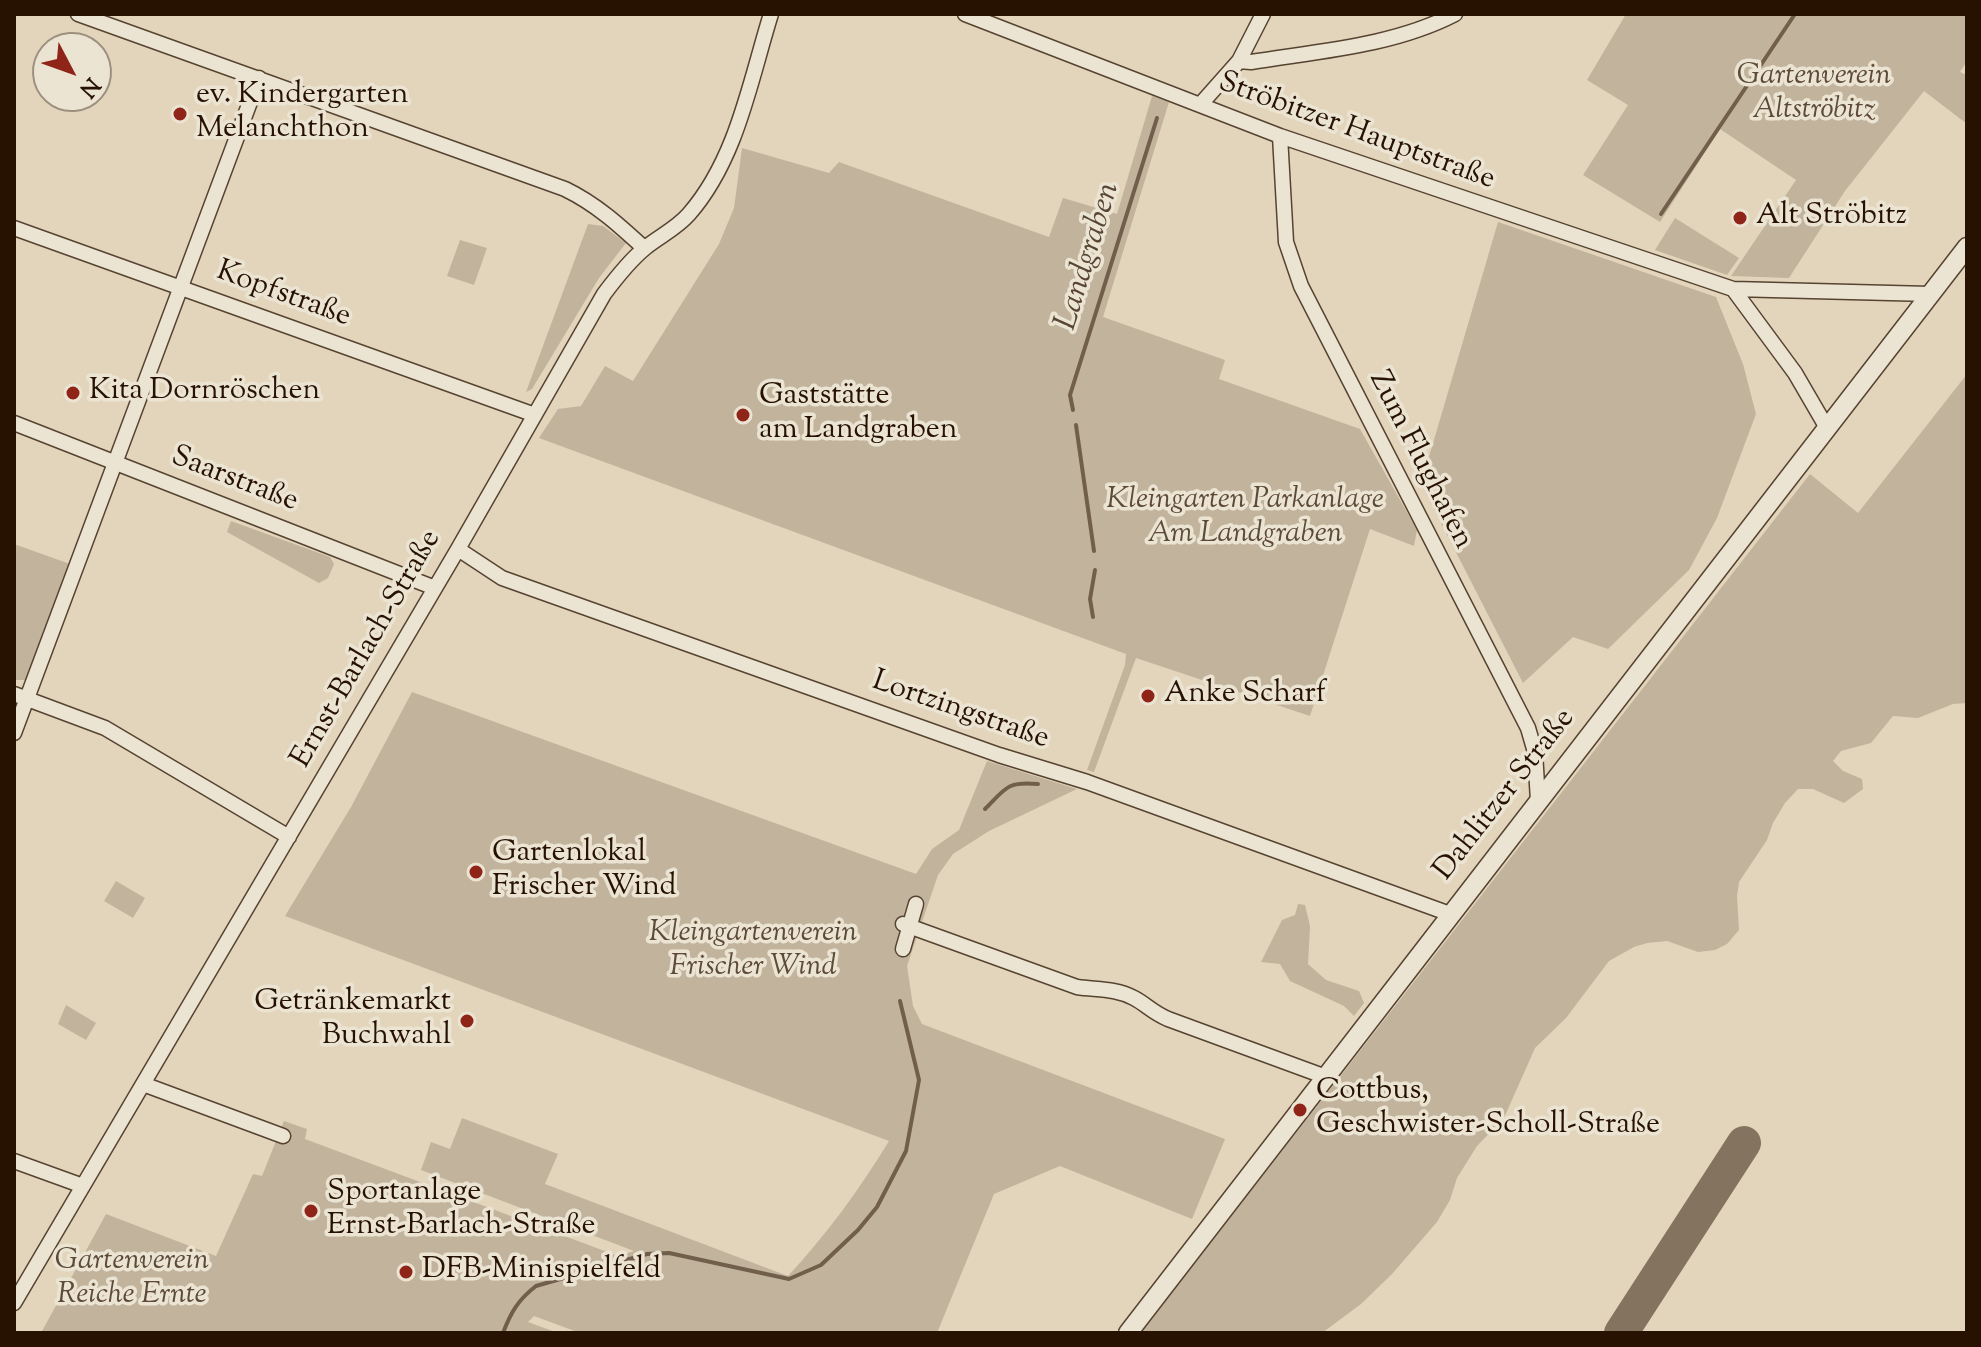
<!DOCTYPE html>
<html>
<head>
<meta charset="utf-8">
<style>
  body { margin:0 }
  #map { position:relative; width:1981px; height:1347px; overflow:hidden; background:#e2d5bc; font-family:"Sorts Mill Goudy",serif }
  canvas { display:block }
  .frame { position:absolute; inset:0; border:16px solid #271202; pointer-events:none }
  .north { position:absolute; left:32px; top:32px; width:80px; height:80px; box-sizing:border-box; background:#ece4d3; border:2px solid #9d907f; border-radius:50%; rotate:131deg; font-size:22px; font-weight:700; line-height:32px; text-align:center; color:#271202 }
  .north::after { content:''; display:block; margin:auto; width:28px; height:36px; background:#8f2418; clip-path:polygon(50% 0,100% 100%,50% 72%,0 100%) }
</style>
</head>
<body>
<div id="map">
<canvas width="1981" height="1347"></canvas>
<div class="frame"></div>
<div class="north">N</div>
</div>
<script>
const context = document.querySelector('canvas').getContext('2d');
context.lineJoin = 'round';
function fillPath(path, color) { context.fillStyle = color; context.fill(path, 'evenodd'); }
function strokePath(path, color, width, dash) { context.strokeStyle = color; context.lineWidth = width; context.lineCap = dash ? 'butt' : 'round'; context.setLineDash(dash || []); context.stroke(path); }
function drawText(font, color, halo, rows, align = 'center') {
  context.font = font + ' "Sorts Mill Goudy",serif'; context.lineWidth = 7; context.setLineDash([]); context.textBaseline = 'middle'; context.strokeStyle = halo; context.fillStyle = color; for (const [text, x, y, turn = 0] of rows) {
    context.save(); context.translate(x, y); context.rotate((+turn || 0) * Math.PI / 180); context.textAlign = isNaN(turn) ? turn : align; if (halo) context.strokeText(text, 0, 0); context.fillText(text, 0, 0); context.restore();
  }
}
const green = new Path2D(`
  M 1626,14 L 1967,14 L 1967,61 L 1960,72 L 1967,75 L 1967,124 L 1924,91 L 1845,191 L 1789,278 L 1731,276 L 1796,180 L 1720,129 L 1660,222 L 1583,175 L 1628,105 L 1587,80 Z
  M 1152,96 L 1169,102 L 1103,317 L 1225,360 L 1219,379 L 1360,429 L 1417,530 L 1414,546 L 1370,529 L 1310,716 L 1136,658 L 1094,772 L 1087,770 L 1125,665 L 1126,654 L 539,438 L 558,409 L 581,406 L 605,366 L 633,381 L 719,244 L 734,208 L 742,148 L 829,173 L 839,162 L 1049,237 L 1063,198 L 1117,214 Z
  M 1675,218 L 1739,258 L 1727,275 L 1655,250 Z
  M 1498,222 L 1716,297 L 1743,364 L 1756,414 L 1717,518 L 1689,570 L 1608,649 L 1573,637 L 1523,683 L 1421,484 Z
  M 588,224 L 603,226 L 626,243 L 599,278 L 532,389 L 526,392 Z
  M 460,240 L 487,248 L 474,285 L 447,276 Z
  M 1967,374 L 1967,703 L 1953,704 L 1918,718 L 1893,716 L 1871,743 L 1841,751 L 1833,761 L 1843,771 L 1862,779 L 1863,789 L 1844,803 L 1813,789 L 1798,789 L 1785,803 L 1773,823 L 1767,840 L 1739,882 L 1737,896 L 1739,930 L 1727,944 L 1715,950 L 1698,952 L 1667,941 L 1647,943 L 1634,947 L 1609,961 L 1566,1018 L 1535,1048 L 1504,1118 L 1477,1146 L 1457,1178 L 1450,1200 L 1437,1222 L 1392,1274 L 1361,1304 L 1322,1333 L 1140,1333 L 1810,474 L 1858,513 Z
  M 231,521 L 330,557 L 334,564 L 328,578 L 319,583 L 227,532 Z
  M 14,544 L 70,564 L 28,680 L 14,680 Z
  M 412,692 L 916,874 L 932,849 L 959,830 L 987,761 L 1077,789 L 989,831 L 953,854 L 938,875 L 907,966 L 913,1006 L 922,1024 L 1225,1139 L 1192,1219 L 1060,1166 L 994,1194 L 937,1333 L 580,1333 L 534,1316 L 528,1322 L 558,1333 L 41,1333 L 106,1214 L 216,1256 L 253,1174 L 262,1176 L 284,1121 L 307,1129 L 305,1139 L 618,1256 L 634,1251 L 421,1170 L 431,1142 L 450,1149 L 462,1118 L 558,1154 L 545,1184 L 788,1276 C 827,1234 859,1190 889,1141 L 285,916 L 351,807 Z
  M 116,881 L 145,898 L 133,918 L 104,901 Z
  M 1298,904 L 1305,905 L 1310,926 L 1308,964 L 1326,980 L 1359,991 L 1364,1003 L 1354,1016 L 1344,1006 L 1290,981 L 1280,964 L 1261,962 L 1282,920 L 1295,915 Z
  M 66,1005 L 96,1023 L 86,1040 L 58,1024 Z`);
const stream = new Path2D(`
  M 1661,214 L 1795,14
  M 1073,410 L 1070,395 L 1157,118
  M 1076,425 L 1094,551
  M 1093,617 L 1090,599 L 1095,570
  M 985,809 C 1006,788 1007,781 1038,784
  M 503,1333 C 511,1312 518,1300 536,1286 L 647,1254 L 669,1253 L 789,1279 L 821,1265 L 858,1230 L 877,1207 L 906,1151 L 919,1080 L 900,1001`);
const taxiway = new Path2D(`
  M 1621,1333 L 1744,1143`);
const minor = new Path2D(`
  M 78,14 L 565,189 C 596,204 619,225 644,248
  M 965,14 L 1280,136 L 1733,289 L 1930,294
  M 1239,61 L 1251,62 C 1319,51 1393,46 1455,14
  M 1200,105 L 1239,61 L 1263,14
  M 1280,136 L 1286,242 L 1301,286 L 1528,728 L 1535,752 L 1538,801
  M 14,228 L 535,415
  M 1733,289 L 1795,373 L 1827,428
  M 14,423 L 435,588
  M 458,549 L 502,578 L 999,755 L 1087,782 L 1450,914
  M 14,694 L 105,728 L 289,837
  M 14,733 L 259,78
  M 903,924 L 1077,987 C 1097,990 1115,988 1134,998 C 1147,1005 1152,1012 1168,1019 L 1326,1077
  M 903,949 L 916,904
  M 143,1084 L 283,1136
  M 14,1161 L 83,1186
  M 14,1303 L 458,549 L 604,294 C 616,278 629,261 645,248 C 660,236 677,228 689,214 C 737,159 750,81 771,14`);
const tertiary = new Path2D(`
  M 1128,1333 L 1967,247`);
const markers = [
  [180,114,8,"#8f2418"],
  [1740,218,8,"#8f2418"],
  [73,393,8,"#8f2418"],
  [743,415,8,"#8f2418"],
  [1148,696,8,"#8f2418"],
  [476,872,8,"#8f2418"],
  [467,1021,8,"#8f2418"],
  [1300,1110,8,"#8f2418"],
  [311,1211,8,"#8f2418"],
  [406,1272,8,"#8f2418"]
];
const parkNames = [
  ["Gartenverein",1814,78],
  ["Altströbitz",1814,112],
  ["Kleingarten Parkanlage",1245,502],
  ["Am Landgraben",1245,536],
  ["Kleingartenverein",753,935],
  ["Frischer Wind",753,969],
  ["Gartenverein",132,1263],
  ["Reiche Ernte",132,1297]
];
const poiNames = [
  ["ev. Kindergarten",196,97],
  ["Melanchthon",196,131],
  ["Alt Ströbitz",1756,218],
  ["Kita Dornröschen",89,393],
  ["Gaststätte",759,398],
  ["am Landgraben",759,432],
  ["Anke Scharf",1164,696],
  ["Gartenlokal",492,855],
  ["Frischer Wind",492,889],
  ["Getränkemarkt",451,1004,"right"],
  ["Buchwahl",451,1038,"right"],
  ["Cottbus,",1316,1093],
  ["Geschwister-Scholl-Straße",1316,1127],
  ["Sportanlage",327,1194],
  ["Ernst-Barlach-Straße",327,1228],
  ["DFB-Minispielfeld",422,1272]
];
const streetNames = [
  ["Ströbitzer Hauptstraße",1356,133,20],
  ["Kopfstraße",283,296,20],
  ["Zum Flughafen",1419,461,63],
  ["Saarstraße",234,481,21],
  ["Ernst-Barlach-Straße",368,650,-60],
  ["Lortzingstraße",960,712,19],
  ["Dahlitzer Straße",1506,796,-52]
];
const waterNames = [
  ["Landgraben",1090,257,-73]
];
fillPath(green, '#c2b49c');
strokePath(stream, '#715f4c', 4);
strokePath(taxiway, '#84745f', 34);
strokePath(minor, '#564330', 17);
strokePath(tertiary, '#564330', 21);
strokePath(minor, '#ece4d3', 14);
strokePath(tertiary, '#ece4d3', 18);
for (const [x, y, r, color] of markers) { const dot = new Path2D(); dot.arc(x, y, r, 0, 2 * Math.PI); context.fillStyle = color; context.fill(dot); strokePath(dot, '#ece4d3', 3); }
drawText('italic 30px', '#5d4b38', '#ece4d3', parkNames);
drawText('30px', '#271202', '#ece4d3', poiNames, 'left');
drawText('30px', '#271202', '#ece4d3', streetNames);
drawText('italic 32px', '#584633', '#ece4d3', waterNames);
</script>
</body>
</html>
